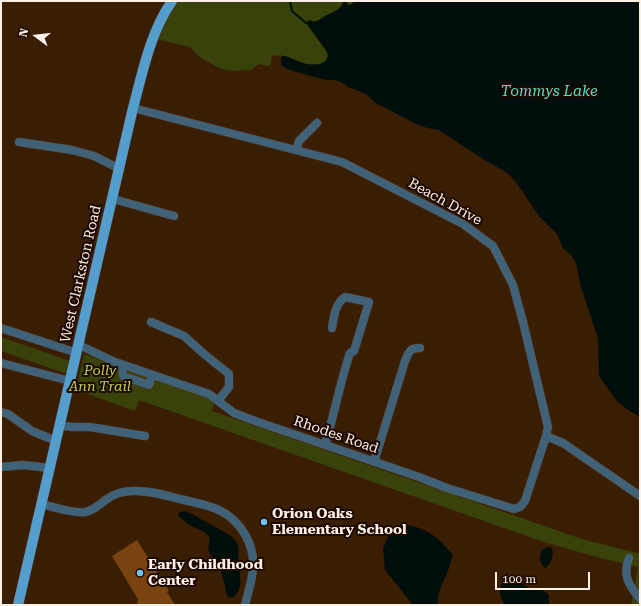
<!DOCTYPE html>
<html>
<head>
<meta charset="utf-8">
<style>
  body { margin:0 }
  #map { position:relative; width:641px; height:606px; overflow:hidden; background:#3a1e04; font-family:"Roboto Serif",serif }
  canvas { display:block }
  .frame { position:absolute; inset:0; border:2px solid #fdf0e6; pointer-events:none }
  .north { position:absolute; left:16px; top:16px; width:40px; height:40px; -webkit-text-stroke:3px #1d0800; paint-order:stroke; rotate:285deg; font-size:11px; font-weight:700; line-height:16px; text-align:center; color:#fdf0e6 }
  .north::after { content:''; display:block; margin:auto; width:14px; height:18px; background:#fdf0e6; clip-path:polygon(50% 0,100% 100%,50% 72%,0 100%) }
  .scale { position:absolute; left:495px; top:572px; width:95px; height:18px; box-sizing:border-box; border:2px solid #fdf0e6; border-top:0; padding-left:5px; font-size:12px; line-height:14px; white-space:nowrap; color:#fdf0e6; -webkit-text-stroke:3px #1d0800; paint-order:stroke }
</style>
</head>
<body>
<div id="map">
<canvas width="641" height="606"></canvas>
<div class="frame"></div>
<div class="north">N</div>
<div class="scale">100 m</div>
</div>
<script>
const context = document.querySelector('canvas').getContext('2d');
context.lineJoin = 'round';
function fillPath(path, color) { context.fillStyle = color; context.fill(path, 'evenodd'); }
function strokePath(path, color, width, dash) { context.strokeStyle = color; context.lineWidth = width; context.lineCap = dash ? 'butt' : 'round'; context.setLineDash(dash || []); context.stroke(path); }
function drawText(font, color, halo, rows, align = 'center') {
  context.font = font + ' "Roboto Serif",serif'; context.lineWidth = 4; context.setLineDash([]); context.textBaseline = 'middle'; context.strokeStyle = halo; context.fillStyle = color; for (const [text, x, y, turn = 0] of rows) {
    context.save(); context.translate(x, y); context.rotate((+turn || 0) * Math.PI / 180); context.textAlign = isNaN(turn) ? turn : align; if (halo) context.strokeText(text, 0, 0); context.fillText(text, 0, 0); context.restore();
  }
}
const green = new Path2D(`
  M 177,1 L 354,1 L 352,4 L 379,1 L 640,1 L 640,154 L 321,64 C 316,64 310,65 304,63 C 293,61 285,53 272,56 L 270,66 L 259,64 L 251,70 L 230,71 L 219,68 L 198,56 L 190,47 L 156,39 Z
  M 1,337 L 70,361 L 67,374 L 1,351 Z
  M 84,354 L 215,399 L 212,411 L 582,539 L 640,554 L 640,605 L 631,605 L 638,567 L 600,558 L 544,542 L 139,400 L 135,411 L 76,390 Z`);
const water = new Path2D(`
  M 344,1 L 346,1 L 348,5 L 352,4 L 354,1 L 638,1 L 640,2 L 640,417 L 628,410 L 616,400 L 599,376 L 598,339 L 581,287 L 576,263 L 571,255 L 563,248 L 557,234 L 539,216 L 516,182 L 506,172 L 486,161 L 439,130 L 427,128 L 414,123 L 384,107 L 377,104 L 366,94 L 348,87 L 341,82 L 334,80 L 327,80 L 314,77 L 287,69 L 281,65 L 281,57 L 284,56 C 291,57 296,61 303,63 C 312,66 331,66 327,52 L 306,23 L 309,20 C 317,24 320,18 327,15 C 335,11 340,10 344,1 Z
  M 184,511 L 190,513 L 228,534 C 243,543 237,552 239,566 C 240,578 244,590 232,598 L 228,597 L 226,593 L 225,585 L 221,572 L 208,550 L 210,538 L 205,532 L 189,525 L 178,515 L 180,512 Z
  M 409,525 C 431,531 438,537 453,555 C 451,561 449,568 447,574 C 442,584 437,593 438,605 L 413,605 L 385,570 L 383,549 L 391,529 Z
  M 548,547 L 552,548 C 554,556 552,563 545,568 C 538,562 538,550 548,547 Z
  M 513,577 C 518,580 522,583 527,587 C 537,592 539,585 549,595 L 549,605 L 505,605 C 498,595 499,587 505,578 Z`);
const stream = new Path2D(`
  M 290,1 L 292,11 L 306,23`);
const building = new Path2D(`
  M 137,540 L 169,591 L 167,592 L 175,605 L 137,605 L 138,599 L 112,556 Z`);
const minor = new Path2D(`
  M 19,142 L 72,150 L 94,156 L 120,169
  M 296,150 L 299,141 L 317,123
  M 113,199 L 174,216
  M 151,322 L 184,336 L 204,354 L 229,374 L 229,387 L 218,401
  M 1,328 L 77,353
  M 79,345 L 115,362 L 209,394 L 234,413 L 258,422 L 419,477 L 447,488 L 514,509 L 520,507 L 525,501 L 546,436 L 548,427 L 523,322 L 513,285 L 493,246 L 463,224 L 342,162 L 133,108
  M 1,363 L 70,381
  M 122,365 L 123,376 L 149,385 L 152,375
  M 1,412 L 8,414 L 32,431 L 56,441
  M 60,426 L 76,427 L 90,427 L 145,436
  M 546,436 L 563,443 L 640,496
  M 325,445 C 334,415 340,383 350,353 L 354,351 L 369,302 L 345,297 C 335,304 334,316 332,328
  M 374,462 L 405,361 C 409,352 409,348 420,348
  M 1,467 L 23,465 L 50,468
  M 41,504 C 54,507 74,514 86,512 C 94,510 100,504 107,499 C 114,494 124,491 133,491 C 150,490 167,496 184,500 C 196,503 210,505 221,511 C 242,522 255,546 253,569 C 252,581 248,593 245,605
  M 629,558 C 622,576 629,585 640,599`);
const major = new Path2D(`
  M 18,605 L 133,108 C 143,71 150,33 172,1`);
const markers = [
  [264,522,4,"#71c1f5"],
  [140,573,4,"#71c1f5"]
];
const streetNames = [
  ["Beach Drive",445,202,29],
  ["West Clarkston Road",81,274,-77],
  ["Rhodes Road",336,435,19]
];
const parkNames = [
  ["Polly",100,371],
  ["Ann Trail",100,387]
];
const poiNames = [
  ["Orion Oaks",272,514],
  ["Elementary School",272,530],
  ["Early Childhood",148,565],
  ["Center",148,581]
];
const waterNames = [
  ["Tommys Lake",549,92]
];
fillPath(green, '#39420b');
fillPath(water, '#010e0b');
strokePath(stream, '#010e0b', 2);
fillPath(building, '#794411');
strokePath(minor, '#553b24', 9);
strokePath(major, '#553b24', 11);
strokePath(minor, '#406279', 8);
strokePath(major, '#539ecd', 10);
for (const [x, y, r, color] of markers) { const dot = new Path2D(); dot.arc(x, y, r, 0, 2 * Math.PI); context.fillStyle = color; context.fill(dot); strokePath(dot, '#1d0800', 1.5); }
drawText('14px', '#fdf0e6', '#1d0800', streetNames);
drawText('italic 14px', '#b9d054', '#1d0800', parkNames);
drawText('bold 14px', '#fdf0e6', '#1d0800', poiNames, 'left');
drawText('italic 15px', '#58dbc3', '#1d0800', waterNames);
</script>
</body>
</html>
